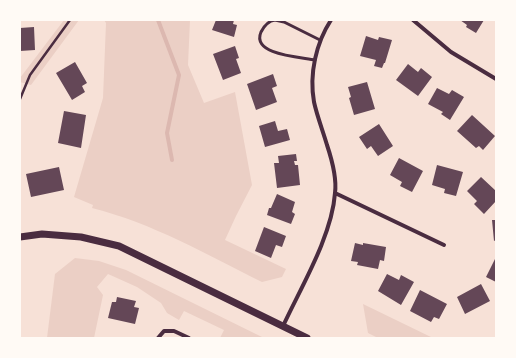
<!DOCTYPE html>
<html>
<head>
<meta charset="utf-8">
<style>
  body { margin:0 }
  #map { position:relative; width:516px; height:358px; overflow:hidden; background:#f7e1d7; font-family:Karla,sans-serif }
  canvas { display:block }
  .frame { position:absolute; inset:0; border:21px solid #fffaf5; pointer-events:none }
</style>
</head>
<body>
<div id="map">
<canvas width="516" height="358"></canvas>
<div class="frame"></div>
</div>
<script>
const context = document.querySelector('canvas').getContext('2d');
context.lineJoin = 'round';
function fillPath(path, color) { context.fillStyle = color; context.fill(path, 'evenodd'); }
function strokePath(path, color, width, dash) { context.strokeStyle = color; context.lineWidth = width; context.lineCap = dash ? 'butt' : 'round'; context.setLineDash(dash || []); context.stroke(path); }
const green = new Path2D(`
  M 64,20 L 79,20 L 31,85 L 20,82 L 20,78 Z
  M 104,20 L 190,20 L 188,65 L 204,103 L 235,92 L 252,185 L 236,216 L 225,240 L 286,269 L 282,277 L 262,282 C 208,255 152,223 92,208 L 93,205 L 74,197 L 103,98 L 106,23 Z
  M 75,258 L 99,261 L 126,270 L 264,338 L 220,338 L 224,330 L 184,311 L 179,320 L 167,313 L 161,303 L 137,287 L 108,274 L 97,287 L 103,295 L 94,338 L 47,338 L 55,274 Z
  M 363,304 L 433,338 L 378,338 L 368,333 Z`);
const stream = new Path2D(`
  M 158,20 L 179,75 L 167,133 L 172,160`);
const building = new Path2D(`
  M 216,20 L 234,20 L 233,24 L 237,25 L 234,37 L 212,30 Z
  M 460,20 L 484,20 L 476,33 L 466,27 L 467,25 Z
  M 34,27 L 35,50 L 20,51 L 20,28 Z
  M 366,36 L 378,40 L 379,37 L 392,40 L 385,63 L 384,63 L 382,68 L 374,66 L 376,60 L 360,56 Z
  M 235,46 L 239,58 L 236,59 L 241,73 L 223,80 L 213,54 Z
  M 75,62 L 87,83 L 82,86 L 85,92 L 72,100 L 56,73 Z
  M 408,64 L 418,72 L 421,68 L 432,77 L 418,96 L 396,80 Z
  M 273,74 L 277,86 L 272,88 L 277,102 L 256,110 L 247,84 Z
  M 367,82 L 375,109 L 354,115 L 349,98 L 351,97 L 348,87 Z
  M 437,88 L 449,94 L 452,90 L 464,97 L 450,120 L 441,114 L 443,112 L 428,104 Z
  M 64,111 L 86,115 L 81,148 L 58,143 Z
  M 472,115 L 495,136 L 483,150 L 479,146 L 476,148 L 457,131 Z
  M 275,121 L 278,131 L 287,129 L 290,140 L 265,147 L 259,126 Z
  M 379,124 L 393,146 L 378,156 L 371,146 L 367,149 L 359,137 Z
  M 296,154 L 297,161 L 294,161 L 295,165 L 298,165 L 300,185 L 277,188 L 274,163 L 279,163 L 278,156 Z
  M 399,158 L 423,171 L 412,192 L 400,186 L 402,182 L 390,175 Z
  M 437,165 L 463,172 L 456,196 L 444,193 L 445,189 L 432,185 Z
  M 59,167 L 64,190 L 31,197 L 26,174 Z
  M 481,177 L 496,191 L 496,201 L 484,214 L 474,204 L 477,201 L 467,191 Z
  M 277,194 L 295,202 L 292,212 L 295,214 L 291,224 L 267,215 L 269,208 L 271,208 Z
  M 492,220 L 496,220 L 496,240 L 494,241 Z
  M 264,227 L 286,236 L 282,247 L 276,245 L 271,258 L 255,251 Z
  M 355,243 L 363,245 L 363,243 L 386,247 L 384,261 L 380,260 L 378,269 L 357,265 L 358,262 L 351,261 Z
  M 496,257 L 496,282 L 486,277 Z
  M 387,274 L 399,280 L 401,275 L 414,282 L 401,305 L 378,291 Z
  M 481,284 L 490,301 L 465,314 L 457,297 Z
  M 420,290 L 447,304 L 439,319 L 434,317 L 431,322 L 410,311 Z
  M 117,297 L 136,301 L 134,307 L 139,308 L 135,324 L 108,318 L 112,302 L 116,302 Z`);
const path = new Path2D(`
  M 20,99 L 30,75 L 70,20`);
const service = new Path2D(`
  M 275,20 C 268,21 264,26 261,32 C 251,55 301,57 315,60
  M 275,20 L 284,22 L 320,40`);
const minor = new Path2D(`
  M 413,20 L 451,52 L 496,79
  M 335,193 L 444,245
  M 283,326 C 301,287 332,236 335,193 C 337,178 332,160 327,145 C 323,131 317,116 314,102 C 309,74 316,43 331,20
  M 158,338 L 164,331 L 174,331 L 189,338`);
const tertiary = new Path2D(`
  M 20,237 L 42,234 L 81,237 L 119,246 L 307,338`);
fillPath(green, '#ebcfc5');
strokePath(stream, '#dcb8b0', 4);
fillPath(building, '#644757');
strokePath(path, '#4a2c40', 2.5);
strokePath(service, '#4a2c40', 3);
strokePath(minor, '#4a2c40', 4);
strokePath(tertiary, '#4a2c40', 7);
</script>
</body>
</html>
